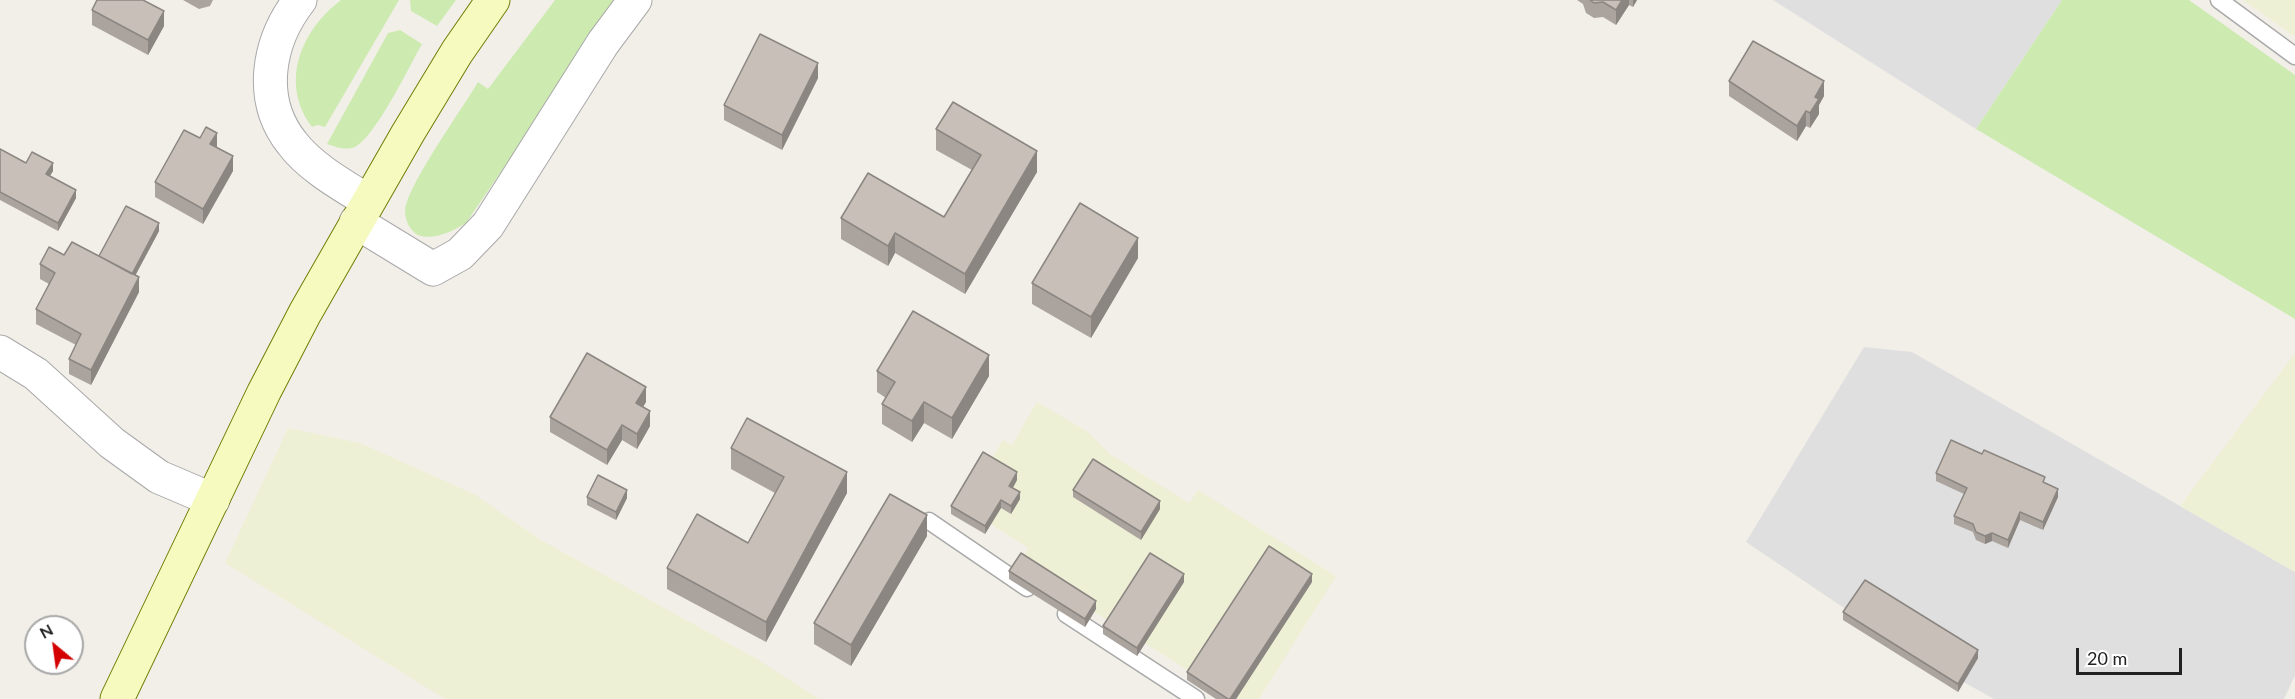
<!DOCTYPE html>
<html>
<head>
<meta charset="utf-8">
<style>
  body { margin:0 }
  #map { position:relative; width:2295px; height:699px; overflow:hidden; background:#f2efe9; font-family:Lato,sans-serif }
  canvas { display:block }
  .north { position:absolute; left:24px; top:615px; width:60px; height:60px; box-sizing:border-box; background:#fff; border:2px solid #a7a7a7; border-radius:50%; rotate:331deg; font-size:16px; font-weight:700; line-height:24px; text-align:center; color:#222 }
  .north::after { content:''; display:block; margin:auto; width:21px; height:27px; background:#d40000; clip-path:polygon(50% 0,100% 100%,50% 72%,0 100%) }
  .scale { position:absolute; left:2076px; top:648px; width:106px; height:27px; box-sizing:border-box; border:3px solid #222; border-top:0; padding-left:8px; font-size:18px; line-height:21px; white-space:nowrap; color:#222; -webkit-text-stroke:4px #fff; paint-order:stroke }
</style>
</head>
<body>
<div id="map">
<canvas width="2295" height="699"></canvas>
<div class="north">N</div>
<div class="scale">20 m</div>
</div>
<script>
const context = document.querySelector('canvas').getContext('2d');
context.lineJoin = 'round';
function fillPath(path, color) { context.fillStyle = color; context.fill(path, 'evenodd'); }
function strokePath(path, color, width, dash) { context.strokeStyle = color; context.lineWidth = width; context.lineCap = dash ? 'butt' : 'round'; context.setLineDash(dash || []); context.stroke(path); }
const residential = new Path2D(`
  M 1773,0 L 2062,0 L 1976,129 Z
  M 1864,347 L 1912,352 L 2295,572 L 2295,675 L 2284,699 L 1994,699 L 1908,651 L 1746,542 Z`);
const farmland = new Path2D(`
  M 2243,0 L 2295,0 L 2295,37 Z
  M 2295,353 L 2295,572 L 2180,506 Z
  M 1037,402 L 1087,431 L 1110,454 L 1189,503 L 1198,490 L 1336,576 L 1259,699 L 1234,699 L 1019,565 L 1028,548 L 962,506 L 1003,440 L 1012,445 Z
  M 288,428 L 360,443 L 474,494 L 541,540 L 757,659 L 819,699 L 445,699 L 225,563 Z`);
const grass = new Path2D(`
  M 341,0 L 399,0 L 325,127 L 318,125 L 312,127 C 279,83 301,30 341,0 Z
  M 410,0 L 456,0 L 437,26 L 411,11 Z
  M 555,0 L 618,0 L 466,223 C 453,231 434,241 418,235 C 410,231 405,220 405,211 C 406,187 463,108 478,82 L 488,89 Z
  M 2062,0 L 2189,0 L 2295,75 L 2295,319 L 1976,129 Z
  M 400,30 L 422,44 C 409,67 376,136 355,147 C 346,151 336,147 327,144 L 388,33 Z`);
const service = new Path2D(`
  M 2219,0 L 2295,56
  M 929,521 L 1027,588
  M 1066,614 L 1196,699`);
const minor = new Path2D(`
  M 300,0 C 268,41 257,99 292,143 C 310,167 342,185 368,201
  M 356,222 L 433,269 L 460,254 L 488,225 L 603,43 L 635,0
  M 0,352 L 36,374 L 112,443 L 159,477 L 213,500`);
const secondary = new Path2D(`
  M 117,699 L 264,392 L 305,313 L 408,133 L 457,52 L 493,0`);
const wall = new Path2D(`
  M 183,0 L 213,0 L 210,6 L 199,9 Z
  M 1577,0 L 1637,0 L 1633,7 L 1629,5 L 1616,25 L 1603,17 L 1594,18 L 1586,13 L 1583,4 Z
  M 92,10 L 164,26 L 148,55 L 92,25 Z
  M 818,78 L 782,150 L 724,120 L 724,105 Z
  M 1729,81 L 1824,96 L 1819,105 L 1819,114 L 1810,128 L 1806,126 L 1797,141 L 1729,96 Z
  M 936,129 L 1037,172 L 965,294 L 895,253 L 888,266 L 841,239 L 841,218 L 944,217 L 972,170 L 936,150 Z
  M 217,147 L 233,171 L 203,224 L 155,197 L 155,182 Z
  M 0,149 L 26,163 L 53,171 L 50,176 L 76,198 L 58,231 L 0,200 Z
  M 159,231 L 135,276 L 139,292 L 91,385 L 69,374 L 69,359 L 76,345 L 36,324 L 36,309 L 49,284 L 40,279 L 40,264 L 64,255 L 99,256 Z
  M 1138,258 L 1091,338 L 1032,304 L 1032,283 Z
  M 877,371 L 989,376 L 952,439 L 924,423 L 912,442 L 882,424 L 882,404 L 886,398 L 877,392 Z
  M 646,402 L 643,407 L 650,426 L 637,449 L 622,440 L 607,465 L 550,432 L 550,417 Z
  M 731,448 L 847,493 L 766,642 L 667,589 L 667,568 L 748,543 L 775,493 L 731,469 Z
  M 1936,473 L 2045,483 L 2058,497 L 2043,530 L 2020,520 L 2008,548 L 1992,541 L 1985,544 L 1976,540 L 1973,532 L 1954,524 L 1954,516 L 1964,494 L 1936,481 Z
  M 1017,480 L 1013,488 L 1020,499 L 1011,514 L 1001,508 L 985,534 L 951,514 L 951,506 Z
  M 1073,490 L 1160,509 L 1141,540 L 1073,497 Z
  M 587,497 L 627,498 L 616,520 L 587,505 Z
  M 927,536 L 851,666 L 814,644 L 814,623 Z
  M 1009,571 L 1096,609 L 1085,627 L 1009,579 Z
  M 1184,582 L 1137,656 L 1103,634 L 1103,626 Z
  M 1312,582 L 1236,699 L 1216,699 L 1187,680 L 1187,672 Z
  M 1843,612 L 1978,658 L 1958,692 L 1843,620 Z`);
const shadedWall = new Path2D(`
  M 1622,0 L 1629,0 L 1629,5 L 1616,25 L 1616,10 Z
  M 1633,0 L 1637,0 L 1633,7 Z
  M 164,11 L 164,26 L 148,55 L 148,40 Z
  M 818,63 L 818,78 L 782,150 L 782,135 Z
  M 1824,81 L 1824,96 L 1819,105 L 1819,114 L 1810,128 L 1810,113 L 1815,97 Z
  M 1806,111 L 1806,126 L 1797,141 L 1797,126 Z
  M 217,133 L 217,148 L 210,144 Z
  M 1037,151 L 1037,172 L 965,294 L 965,274 Z
  M 233,156 L 233,171 L 203,224 L 203,209 Z
  M 53,163 L 53,171 L 46,182 L 46,174 Z
  M 76,190 L 76,198 L 58,231 L 58,223 Z
  M 159,223 L 159,231 L 129,287 L 129,280 Z
  M 895,233 L 895,253 L 888,266 L 888,246 Z
  M 1138,238 L 1138,258 L 1091,338 L 1091,317 Z
  M 139,277 L 139,292 L 91,385 L 91,370 Z
  M 989,355 L 989,376 L 952,439 L 952,418 Z
  M 646,387 L 646,402 L 636,418 L 636,403 Z
  M 924,402 L 924,423 L 912,442 L 912,421 Z
  M 650,411 L 650,426 L 637,449 L 637,434 Z
  M 622,425 L 622,440 L 607,465 L 607,450 Z
  M 847,472 L 847,493 L 766,642 L 766,622 Z
  M 1017,472 L 1017,480 L 1009,494 L 1009,486 Z
  M 2058,489 L 2058,497 L 2043,530 L 2043,522 Z
  M 627,490 L 627,498 L 616,520 L 616,512 Z
  M 1020,492 L 1020,499 L 1011,514 L 1011,506 Z
  M 1001,500 L 1001,508 L 985,534 L 985,526 Z
  M 1160,501 L 1160,509 L 1141,540 L 1141,532 Z
  M 2020,512 L 2020,520 L 2008,548 L 2008,540 Z
  M 927,515 L 927,536 L 851,666 L 851,645 Z
  M 1992,533 L 1992,541 L 1985,544 L 1985,536 Z
  M 1184,574 L 1184,582 L 1137,656 L 1137,648 Z
  M 1312,574 L 1312,582 L 1236,699 L 1230,699 Z
  M 1096,601 L 1096,609 L 1085,627 L 1085,619 Z
  M 1978,650 L 1978,658 L 1958,692 L 1958,684 Z`);
const building = new Path2D(`
  M 97,0 L 143,0 L 164,11 L 148,40 L 92,10 Z
  M 1590,0 L 1622,0 L 1616,10 L 1603,2 L 1594,3 Z
  M 760,34 L 818,63 L 782,135 L 724,105 Z
  M 1753,41 L 1824,81 L 1815,97 L 1819,99 L 1810,113 L 1806,111 L 1797,126 L 1729,81 Z
  M 953,102 L 1037,151 L 965,274 L 895,233 L 888,246 L 841,218 L 868,173 L 944,217 L 981,155 L 936,129 Z
  M 206,127 L 217,133 L 210,144 L 233,156 L 203,209 L 155,182 L 184,130 L 200,138 Z
  M 0,149 L 26,163 L 32,152 L 53,163 L 46,174 L 76,190 L 58,223 L 0,192 Z
  M 1080,203 L 1138,238 L 1091,317 L 1032,283 Z
  M 126,206 L 159,223 L 132,274 L 99,256 Z
  M 72,242 L 139,277 L 91,370 L 69,359 L 81,334 L 36,309 L 55,273 L 40,264 L 49,247 L 64,255 Z
  M 913,311 L 989,355 L 952,418 L 924,402 L 912,421 L 882,404 L 895,382 L 877,371 Z
  M 587,353 L 646,387 L 636,403 L 650,411 L 637,434 L 622,425 L 607,450 L 550,417 Z
  M 747,418 L 847,472 L 766,622 L 667,568 L 697,514 L 748,543 L 784,477 L 731,448 Z
  M 1951,440 L 1982,454 L 1984,450 L 2045,477 L 2043,482 L 2058,489 L 2043,522 L 2020,512 L 2008,540 L 1992,533 L 1985,536 L 1976,532 L 1973,524 L 1954,516 L 1967,488 L 1936,473 Z
  M 983,452 L 1017,472 L 1009,486 L 1020,492 L 1011,506 L 1001,500 L 985,526 L 951,506 Z
  M 1093,459 L 1160,501 L 1141,532 L 1073,490 Z
  M 598,475 L 627,490 L 616,512 L 587,497 Z
  M 890,494 L 927,515 L 851,645 L 814,623 Z
  M 1269,546 L 1312,574 L 1230,699 L 1228,699 L 1187,672 Z
  M 1021,553 L 1096,601 L 1085,619 L 1009,571 Z
  M 1150,553 L 1184,574 L 1137,648 L 1103,626 Z
  M 1865,580 L 1978,650 L 1958,684 L 1843,612 Z`);
fillPath(residential, '#e0dfdf');
fillPath(farmland, '#eef0d5');
fillPath(grass, '#cdebb0');
strokePath(service, '#a9a9a9', 19);
strokePath(minor, '#a9a9a9', 35);
strokePath(secondary, '#707d05', 35);
strokePath(service, '#fff', 16);
strokePath(minor, '#fff', 33);
strokePath(secondary, '#f7fabf', 33);
fillPath(wall, '#aba49e');
fillPath(shadedWall, '#8b8681');
fillPath(building, '#c7bfb8');
strokePath(building, '#8b8681', 1.5);
</script>
</body>
</html>
